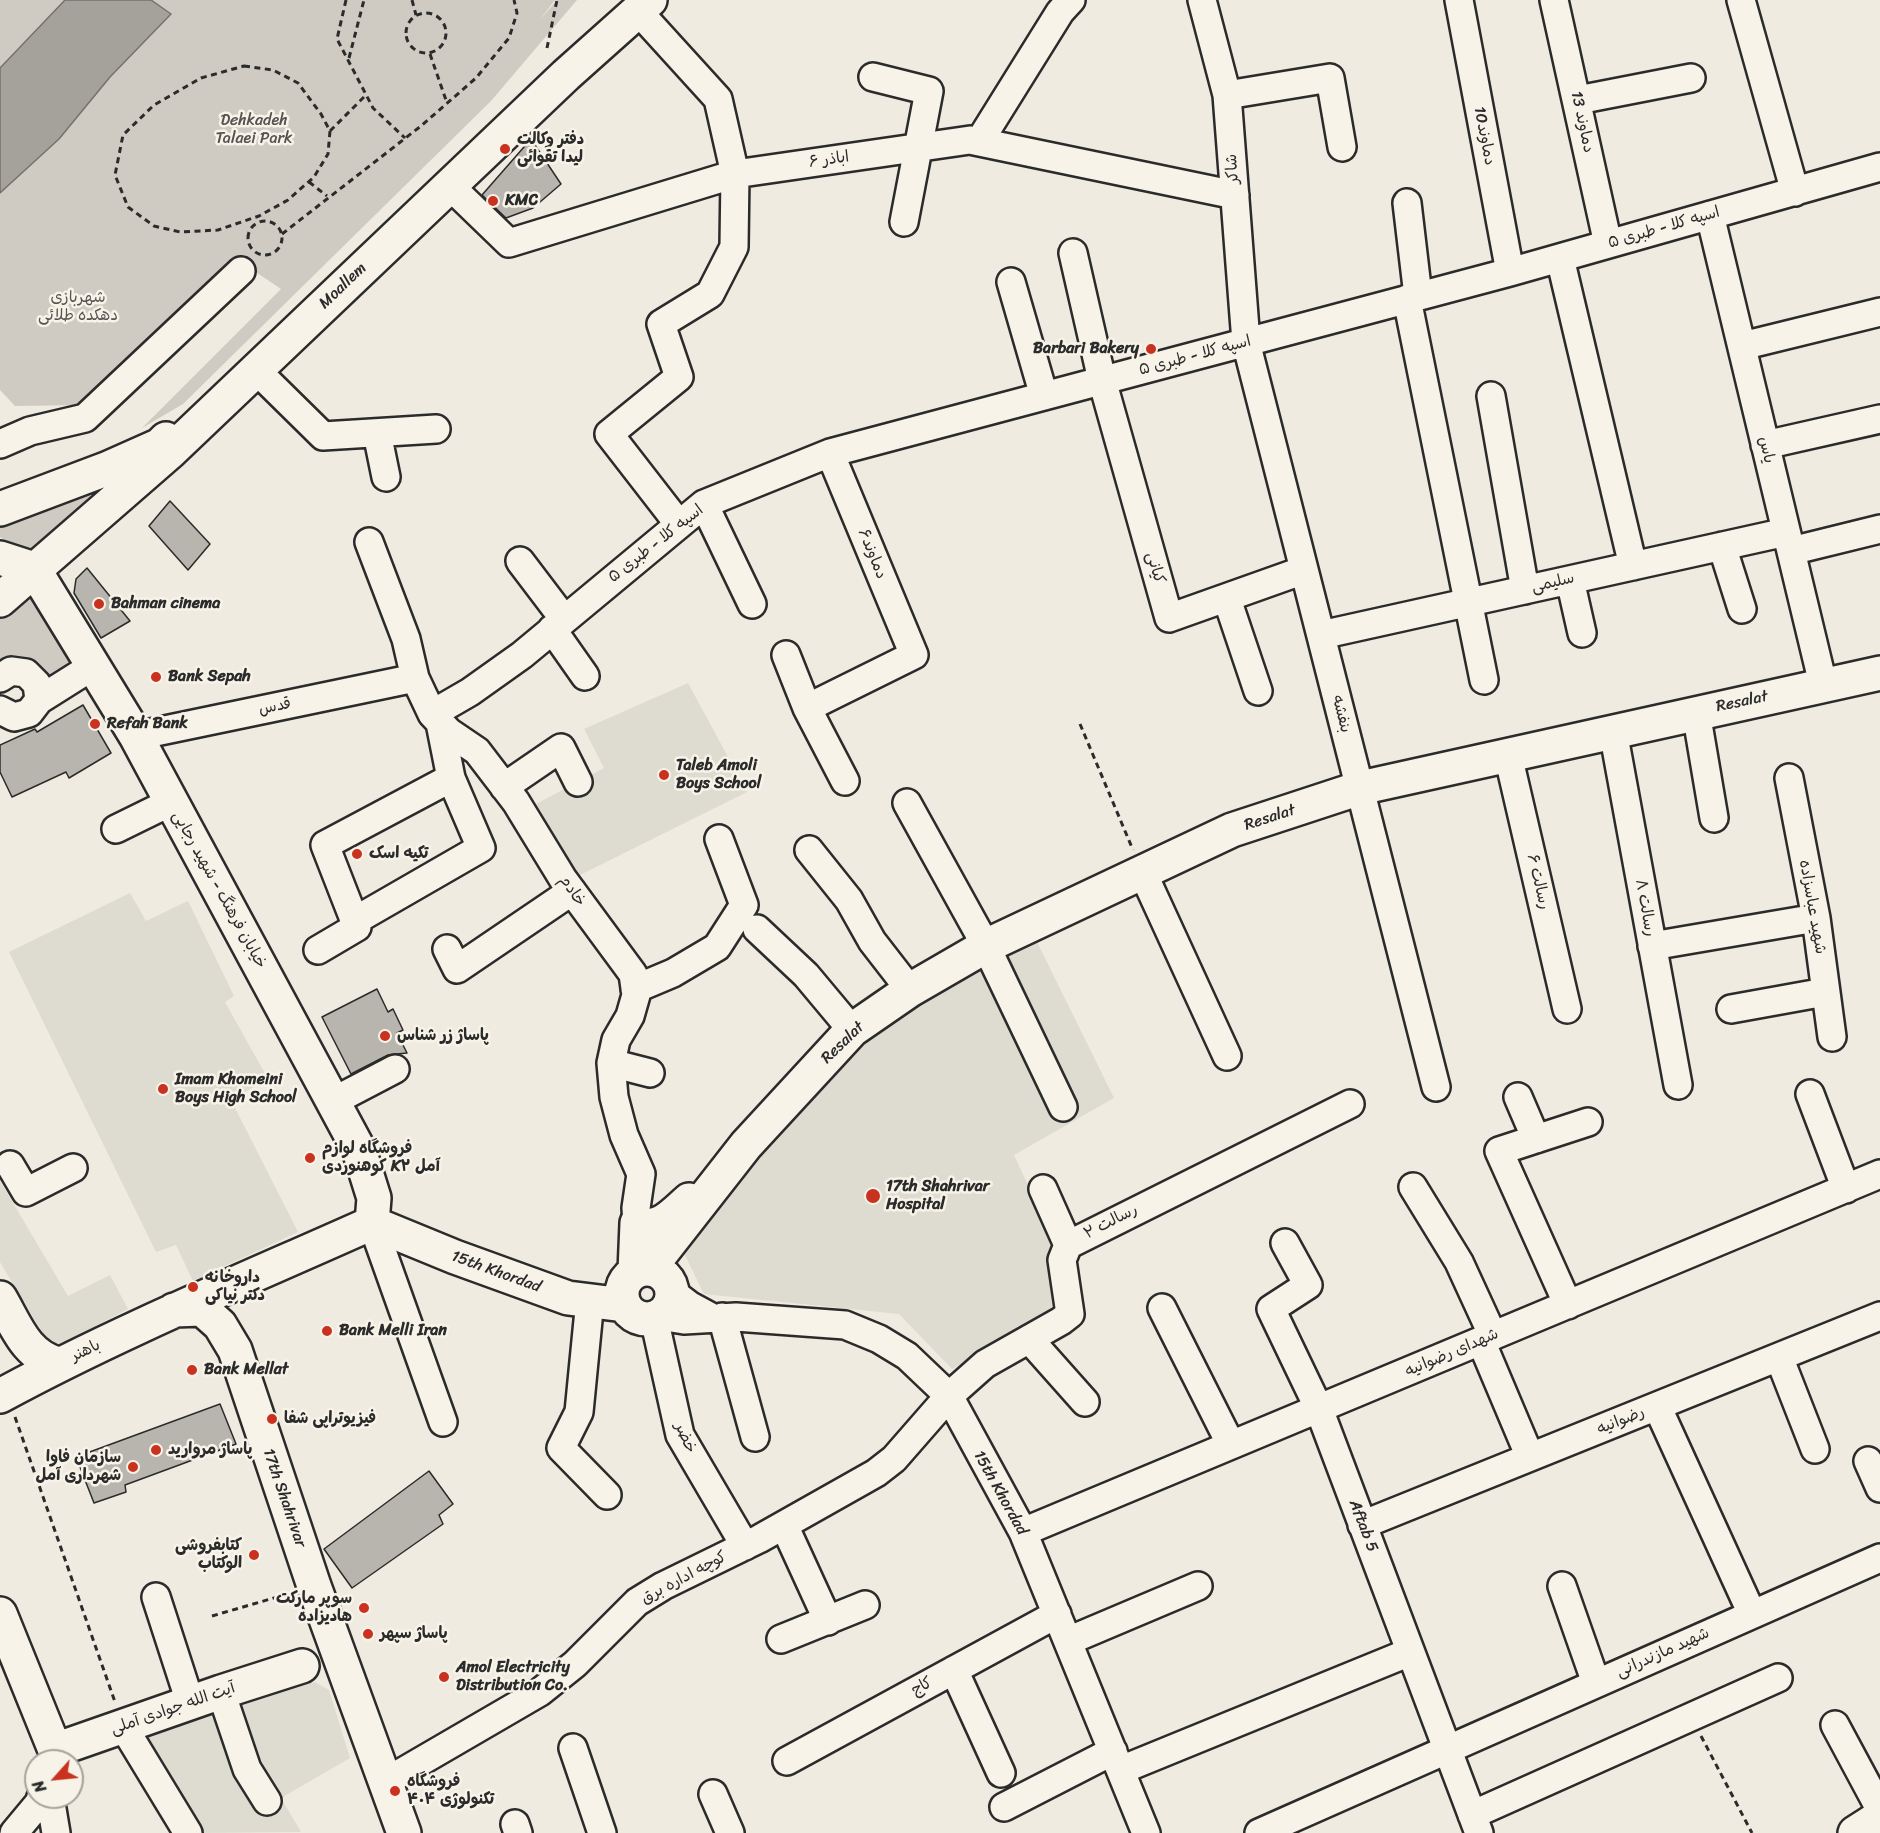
<!DOCTYPE html>
<html>
<head>
<meta charset="utf-8">
<style>
  body { margin:0 }
  #map { position:relative; width:1880px; height:1833px; overflow:hidden; background:#efebe0; font-family:Sriracha,sans-serif }
  canvas { display:block }
  .north { position:absolute; left:24px; top:1749px; width:60px; height:60px; box-sizing:border-box; background:#f7f3e8; border:2px solid #a5a39c; border-radius:50%; rotate:243deg; font-size:16px; font-weight:700; line-height:24px; text-align:center; color:#2b2b2b }
  .north::after { content:''; display:block; margin:auto; width:21px; height:27px; background:#c8321e; clip-path:polygon(50% 0,100% 100%,50% 72%,0 100%) }
</style>
</head>
<body>
<div id="map">
<canvas width="1880" height="1833"></canvas>
<div class="north">N</div>
</div>
<script>
const context = document.querySelector('canvas').getContext('2d');
context.lineJoin = 'round';
function fillPath(path, color) { context.fillStyle = color; context.fill(path, 'evenodd'); }
function strokePath(path, color, width, dash) { context.strokeStyle = color; context.lineWidth = width; context.lineCap = dash ? 'butt' : 'round'; context.setLineDash(dash || []); context.stroke(path); }
function drawText(font, color, halo, rows, align = 'center') {
  context.font = font + ' Sriracha,"Playpen Sans Arabic",sans-serif'; context.lineWidth = 5; context.setLineDash([]); context.textBaseline = 'middle'; context.strokeStyle = halo; context.fillStyle = color; for (const [text, x, y, turn = 0] of rows) {
    context.save(); context.translate(x, y); context.rotate((+turn || 0) * Math.PI / 180); context.textAlign = isNaN(turn) ? turn : align; if (halo) context.strokeText(text, 0, 0); context.fillText(text, 0, 0); context.restore();
  }
}
const built = new Path2D(`
  M 688,683 L 747,792 L 578,876 L 536,804 L 604,768 L 584,729 Z
  M 130,893 L 146,921 L 188,901 L 234,996 L 225,1002 L 268,1079 L 231,1100 L 298,1232 L 193,1281 L 176,1245 L 156,1252 L 9,952 Z
  M 1037,942 L 1114,1098 L 1014,1155 L 1054,1241 L 1058,1308 L 952,1369 L 899,1314 L 704,1294 L 676,1237 L 871,1024 Z
  M 0,1181 L 68,1296 L 110,1275 L 128,1309 L 59,1345 L 43,1335 L 0,1262 Z
  M 315,1682 L 329,1690 L 350,1758 L 281,1798 L 301,1832 L 201,1833 L 141,1737 Z`);
const green = new Path2D(`
  M 0,0 L 555,0 L 539,21 L 557,0 L 577,0 L 491,101 L 183,404 L 142,428 L 281,289 L 241,262 L 85,405 L 15,406 L 0,390 Z
  M 146,462 L 31,555 L 0,537 L 0,516 Z
  M 31,585 L 76,661 L 47,683 L 34,665 L 9,657 L 0,662 L 0,612 Z`);
const water = new Path2D(`
  M 65,0 L 151,0 L 171,14 L 110,77 L 59,139 L 0,193 L 0,68 Z`);
const building = new Path2D(`
  M 531,139 L 561,184 L 533,208 L 506,218 L 482,195 Z
  M 170,501 L 210,544 L 188,570 L 149,526 Z
  M 87,568 L 130,621 L 101,638 L 74,593 L 76,579 Z
  M 83,705 L 111,753 L 69,778 L 66,772 L 12,797 L 0,772 L 0,745 L 35,729 L 37,732 Z
  M 377,989 L 388,1012 L 393,1009 L 403,1030 L 397,1033 L 407,1053 L 388,1055 L 351,1074 L 322,1017 Z
  M 220,1404 L 236,1444 L 125,1485 L 126,1492 L 94,1503 L 76,1457 Z
  M 429,1471 L 453,1504 L 439,1515 L 443,1524 L 352,1588 L 324,1549 Z`);
const path = new Path2D(`
  M 346,0 L 337,39 L 373,108 L 405,138
  M 412,0 L 416,15
  M406 33a20 20 0 1 1 40 0a20 20 0 1 1-40 0Z
  M 547,48 L 557,0
  M 430,54 L 447,103
  M 349,58 L 364,0
  M 244,66 L 273,70 L 298,83 L 321,114 L 330,131 L 328,154 L 314,177 L 288,200 L 259,216 L 218,230 L 180,232 L 154,226 L 128,207 L 115,175 L 123,135 L 154,105 L 201,78 Z
  M 330,131 L 365,96
  M 309,182 L 327,196
  M248 238a17 17 0 1 1 34 0a17 17 0 1 1-34 0Z
  M 282,234 L 421,126 L 476,78 L 509,38 L 517,13 L 514,0
  M 1080,724 L 1133,850
  M 15,1417 L 115,1702
  M 212,1616 L 291,1593
  M 1701,1736 L 1752,1833`);
const minor = new Path2D(`
  M 1202,0 L 1227,95 L 1246,342 L 1436,1087
  M 1459,0 L 1510,272
  M 1554,0 L 1608,244
  M 1741,0 L 1795,192
  M 638,11 L 718,99 L 735,174 L 734,247 L 710,294 L 661,324 L 679,377 L 609,434 L 678,523
  M 873,77 L 929,91 L 904,222
  M 1227,95 L 1330,78 L 1342,147
  M 1578,100 L 1691,78
  M 979,142 L 1060,12 L 1071,0
  M 449,185 L 509,243 L 735,174 L 970,140 L 1235,195
  M 1407,203 L 1418,296
  M 1710,215 L 1823,684
  M 1073,253 L 1102,380 L 1169,618 L 1304,570
  M 1560,258 L 1633,566
  M 1011,282 L 1044,396
  M 1407,299 L 1484,680
  M 1742,346 L 1880,312
  M 256,370 L 323,436 L 436,429
  M 1491,396 L 1525,590
  M 377,433 L 386,477
  M 0,444 L 30,431 L 85,418 L 241,271
  M 1765,445 L 1880,419
  M 704,504 L 752,604
  M 369,542 L 406,639 L 415,678 L 432,714 L 449,732 L 477,751 L 516,802 L 563,879 L 633,974 L 636,995 L 630,1016 L 616,1040 L 611,1063 L 614,1097 L 624,1135 L 641,1174 L 636,1208 L 637,1223
  M 1722,546 L 1742,609
  M 1791,551 L 1880,529
  M 520,561 L 564,619
  M 1570,580 L 1582,633
  M 1227,599 L 1258,691
  M 552,629 L 585,676
  M 1321,635 L 1786,532
  M 786,655 L 807,708 L 845,781
  M 0,678 L 11,671 L 26,673 L 37,684 L 39,700
  M 807,708 L 914,655 L 830,453
  M 0,710 L 14,717 L 29,713 L 39,700 L 93,666
  M 1696,712 L 1714,818
  M 432,714 L 470,692 L 522,655 L 704,504 L 830,453 L 1510,272 L 1880,167
  M 1613,731 L 1678,1085
  M 136,736 L 415,678
  M 1508,755 L 1567,1009
  M 1789,778 L 1816,918 L 1832,1037
  M 504,787 L 561,748 L 578,782
  M 907,803 L 986,946 L 1063,1107
  M 116,829 L 171,802
  M 809,850 L 849,900 L 872,941 L 910,990
  M 1142,871 L 1227,1056
  M 356,920 L 481,848 L 451,778 L 440,723
  M 757,929 L 806,975 L 852,1030
  M 1652,946 L 1816,918
  M 447,949 L 457,969 L 572,891
  M 318,950 L 357,927 L 325,845 L 451,778
  M 635,989 L 673,973 L 717,947 L 744,905 L 719,839
  M 1731,1009 L 1825,992
  M 611,1063 L 650,1073
  M 1810,1094 L 1846,1189
  M 1518,1097 L 1536,1139
  M 332,1102 L 395,1069
  M 10,1165 L 26,1192 L 73,1168
  M 1413,1187 L 1459,1262 L 1493,1336
  M 1043,1189 L 1068,1245
  M 372,1223 L 443,1422
  M 1285,1243 L 1308,1285 L 1271,1309 L 1319,1409 L 1479,1833
  M 672,1292 L 689,1305 L 713,1318
  M 590,1300 L 579,1412 L 561,1448 L 607,1495
  M 1568,1305 L 1499,1151 L 1588,1122
  M 1162,1308 L 1231,1445
  M 659,1316 L 684,1320 L 736,1317 L 845,1325 L 879,1339 L 907,1356 L 949,1396 L 1023,1532 L 1146,1833
  M 722,1317 L 755,1437
  M 654,1318 L 680,1435 L 745,1546
  M 1029,1339 L 1085,1402
  M 1481,1341 L 1530,1457
  M 1779,1357 L 1815,1449
  M 1657,1406 L 1752,1614
  M 1868,1461 L 1880,1488
  M 784,1525 L 828,1621
  M 1362,1525 L 1880,1316
  M 1023,1532 L 1880,1174
  M 1562,1586 L 1596,1683
  M 156,1597 L 190,1702
  M 781,1639 L 865,1605
  M 1068,1641 L 1198,1586
  M 954,1670 L 1001,1773
  M 221,1692 L 247,1769 L 267,1801
  M 1835,1725 L 1880,1809
  M 123,1726 L 188,1833
  M 573,1748 L 602,1833
  M 787,1761 L 1057,1614
  M 1121,1770 L 1410,1652
  M 387,1781 L 540,1692 L 575,1664 L 637,1602 L 663,1586 L 759,1539 L 876,1473 L 894,1459 L 949,1396 L 985,1364 L 1061,1321 L 1070,1314 L 1062,1260 L 1068,1245 L 1350,1104
  M 713,1794 L 730,1833
  M 50,1797 L 56,1833
  M 1004,1807 L 1113,1751
  M 1472,1815 L 1778,1678
  M 515,1824 L 518,1833
  M 14,1833 L 39,1803 L 41,1797
  M 1259,1833 L 1880,1558`);
const major = new Path2D(`
  M 0,509 L 106,469 L 160,445 L 166,439
  M 0,558 L 34,569
  M 34,569 L 136,736 L 359,1150 L 374,1198 L 372,1223
  M 0,600 L 170,452 L 566,75 L 650,0
  M 372,1223 L 455,1257 L 568,1298 L 624,1305
  M 649,1269 L 746,1145 L 852,1030 L 910,990 L 986,946 L 1232,830 L 1360,788 L 1880,673
  M622 1294a25 25 0 1 1 50 0a25 25 0 1 1-50 0Z
  M 635,1272 L 637,1223 C 658,1233 674,1213 689,1200
  M 0,1298 C 16,1325 25,1355 58,1364
  M 174,1310 L 202,1309 L 220,1325 L 235,1350 L 314,1586 L 404,1833
  M 0,1396 C 120,1331 247,1279 372,1223
  M 0,1614 L 55,1750 L 221,1692 L 302,1666
  M 1855,1833 L 1880,1817`);
const markers = [
  [505,149,6,"#c8321e"],
  [493,201,6,"#c8321e"],
  [1151,349,6,"#c8321e"],
  [99,604,6,"#c8321e"],
  [156,677,6,"#c8321e"],
  [95,724,6,"#c8321e"],
  [664,775,6,"#c8321e"],
  [357,854,6,"#c8321e"],
  [385,1036,6,"#c8321e"],
  [163,1089,6,"#c8321e"],
  [310,1158,6,"#c8321e"],
  [873,1196,8,"#c8321e"],
  [193,1287,6,"#c8321e"],
  [327,1331,6,"#c8321e"],
  [192,1370,6,"#c8321e"],
  [272,1419,6,"#c8321e"],
  [156,1450,6,"#c8321e"],
  [133,1467,6,"#c8321e"],
  [254,1555,6,"#c8321e"],
  [364,1608,6,"#c8321e"],
  [368,1634,6,"#c8321e"],
  [444,1677,6,"#c8321e"],
  [395,1791,6,"#c8321e"]
];
const parkNames = [
  ["Dehkadeh",254,121],
  ["Talaei Park",254,139],
  ["شهربازی",78,298],
  ["دهکده طلائی",78,316]
];
const streetNames = [
  ["دماوند 13",1582,122,78],
  ["دماوند10",1484,136,79],
  ["اباذر ۶",829,160,-8],
  ["شاکر",1233,169,-94],
  ["اسپه کلا - طبری ۵",1664,228,-16],
  ["Moallem",343,286,-44],
  ["اسپه کلا - طبری ۵",1195,356,-15],
  ["یاس",1766,450,77],
  ["اسپه کلا - طبری ۵",656,544,-38],
  ["دماوند۶",872,554,68],
  ["کیانی",1155,568,74],
  ["سلیمی",1553,583,-13],
  ["Resalat",1742,702,-12],
  ["قدس",275,707,-12],
  ["بنفشه",1341,714,76],
  ["Resalat",1270,818,-18],
  ["رسالت ۶",1538,882,77],
  ["خیابان فرهنگ - شهید رجایی",219,890,61],
  ["خادم",572,891,55],
  ["شهید عباسزاده",1812,907,80],
  ["رسالت ۸",1645,908,80],
  ["Resalat",843,1043,-44],
  ["رسالت ۲",1111,1222,-27],
  ["15th Khordad",496,1272,20],
  ["باهنر",86,1351,-25],
  ["شهدای رضوانیه",1452,1353,-23],
  ["رضوانیه",1621,1421,-22],
  ["خضر",685,1438,67],
  ["15th Khordad",1000,1493,61],
  ["17th Shahrivar",284,1498,71],
  ["Aftab 5",1363,1526,69],
  ["کوچه اداره برق",684,1578,-28],
  ["شهید مازندرانی",1663,1653,-24],
  ["کاج",922,1687,-29],
  ["آیت الله جوادی آملی",173,1709,-19]
];
const poiNames = [
  ["دفتر وکالت",517,140],
  ["لیدا تقوائی",517,158],
  ["KMC",505,201],
  ["Barbari Bakery",1139,349,"right"],
  ["Bahman cinema",111,604],
  ["Bank Sepah",168,677],
  ["Refah Bank",107,724],
  ["Taleb Amoli",676,766],
  ["Boys School",676,784],
  ["تکیه اسک",369,854],
  ["پاساژ زر شناس",397,1036],
  ["Imam Khomeini",175,1080],
  ["Boys High School",175,1098],
  ["فروشگاه لوازم",322,1149],
  ["کوهنوردی K۲ آمل",322,1167],
  ["17th Shahrivar",886,1187],
  ["Hospital",886,1205],
  ["داروخانه",205,1278],
  ["دکتر نیاکی",205,1296],
  ["Bank Melli Iran",339,1331],
  ["Bank Mellat",204,1370],
  ["فیزیوتراپی شفا",284,1419],
  ["پاساژ مروارید",168,1450],
  ["سازمان فاوا",121,1458,"right"],
  ["شهرداری آمل",121,1476,"right"],
  ["کتابفروشی",242,1546,"right"],
  ["الوکتاب",242,1564,"right"],
  ["سوپر مارکت",352,1599,"right"],
  ["هادیزاده",352,1617,"right"],
  ["پاساژ سپهر",380,1634],
  ["Amol Electricity",456,1668],
  ["Distribution Co.",456,1686],
  ["فروشگاه",407,1782],
  ["تکنولوژی ۴۰۴",407,1800]
];
fillPath(built, '#dedbd1');
fillPath(green, '#cfcbc2');
fillPath(water, '#a4a29a');
strokePath(water, '#74726e', 1.5);
fillPath(building, '#b8b5ae');
strokePath(building, '#2b2b2b', 1.5);
strokePath(minor, '#2b2b2b', 32);
strokePath(major, '#2b2b2b', 38);
strokePath(path, '#2b2b2b', 3, [6, 4.5]);
strokePath(minor, '#f7f3e8', 27);
strokePath(major, '#f7f3e8', 33);
for (const [x, y, r, color] of markers) { const dot = new Path2D(); dot.arc(x, y, r, 0, 2 * Math.PI); context.fillStyle = color; context.fill(dot); strokePath(dot, '#f7f3e8', 2); }
drawText('16px', '#545351', '#f7f3e8', parkNames);
drawText('16px', '#2b2b2b', '#f7f3e8', streetNames);
drawText('bold 16px', '#2b2b2b', '#f7f3e8', poiNames, 'left');
</script>
</body>
</html>
